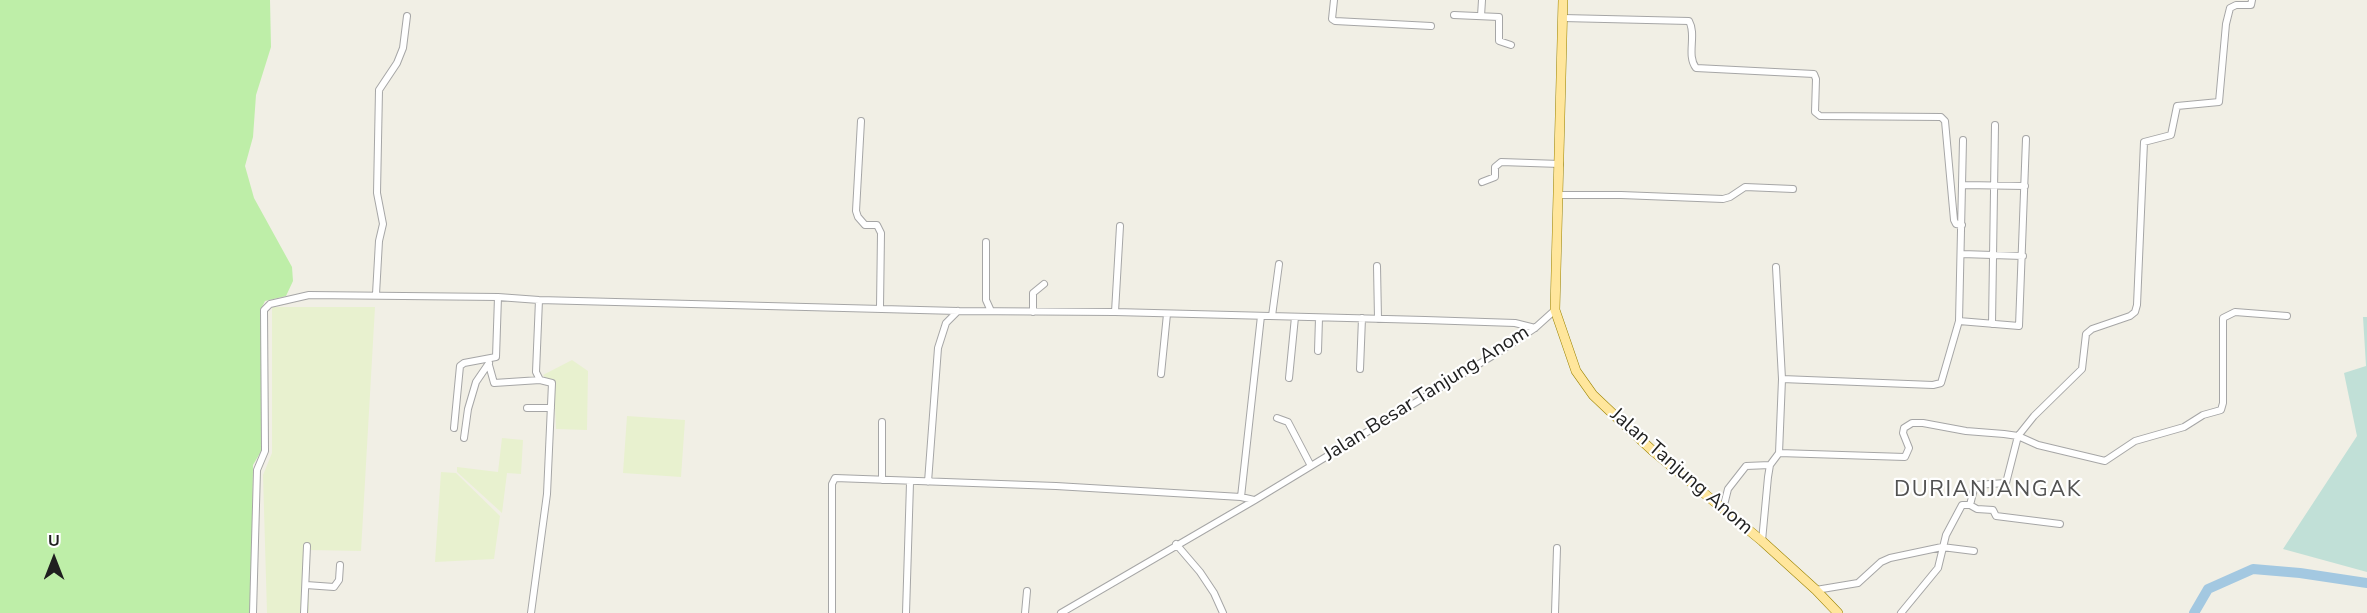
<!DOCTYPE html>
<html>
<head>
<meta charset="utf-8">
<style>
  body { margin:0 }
  #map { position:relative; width:2367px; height:613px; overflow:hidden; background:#f1efe5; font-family:"Nunito Sans",sans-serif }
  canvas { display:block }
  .north { position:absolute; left:24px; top:529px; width:60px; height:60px; -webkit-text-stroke:4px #fff; paint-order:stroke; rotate:0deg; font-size:16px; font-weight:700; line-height:24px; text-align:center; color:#1f1f1f }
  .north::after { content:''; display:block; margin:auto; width:21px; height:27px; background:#1f1f1f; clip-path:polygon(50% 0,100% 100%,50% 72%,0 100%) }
</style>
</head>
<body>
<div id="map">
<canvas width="2367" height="613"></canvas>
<div class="north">U</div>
</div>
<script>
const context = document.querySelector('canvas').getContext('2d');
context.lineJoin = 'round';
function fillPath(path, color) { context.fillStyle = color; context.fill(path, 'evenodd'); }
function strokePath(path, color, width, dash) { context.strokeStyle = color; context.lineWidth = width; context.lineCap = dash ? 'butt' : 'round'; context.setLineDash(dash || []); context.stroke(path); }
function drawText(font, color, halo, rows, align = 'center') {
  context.font = font + ' "Nunito Sans",sans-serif'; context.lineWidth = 4.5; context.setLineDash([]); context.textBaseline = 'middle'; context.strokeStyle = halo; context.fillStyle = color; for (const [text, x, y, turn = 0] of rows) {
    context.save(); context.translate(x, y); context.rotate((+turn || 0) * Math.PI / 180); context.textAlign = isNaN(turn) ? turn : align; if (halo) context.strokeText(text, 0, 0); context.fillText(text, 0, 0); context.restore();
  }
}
const farmland = new Path2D(`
  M 272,307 L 375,307 L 361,551 L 309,550 L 309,613 L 267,613 L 263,475 L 272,453 Z
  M 572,360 L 588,371 L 587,430 L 556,429 L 554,383 L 547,380 L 543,375 Z
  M 627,416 L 685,420 L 681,477 L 623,473 Z
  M 502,438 L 523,440 L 521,474 L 507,473 L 502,513 L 457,472 L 457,467 L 498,472 Z
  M 441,472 L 456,473 L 500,516 L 494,559 L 435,562 Z`);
const grass = new Path2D(`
  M 0,0 L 270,0 L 271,47 L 256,95 L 253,137 L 245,166 L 254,198 L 292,267 L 293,281 L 286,296 L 265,301 L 261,309 L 263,448 L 253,465 L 251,613 L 0,613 Z`);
const wetland = new Path2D(`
  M 2363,317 L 2367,317 L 2367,572 L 2283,549 L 2357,436 L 2344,373 L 2366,366 Z`);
const river = new Path2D(`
  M 2194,613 L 2208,589 L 2253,569 L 2300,573 L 2367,583`);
const street = new Path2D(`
  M 1334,0 L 1332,19 L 1335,21 L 1431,26
  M 1454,15 L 1499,17 L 1499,41 L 1511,45
  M 1481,16 L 1482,0
  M 1563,18 L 1689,21 C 1697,35 1686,55 1696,68 L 1814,74 L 1816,79 L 1815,112 L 1820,116 L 1941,117 L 1945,121 L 1954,220 L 1956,224 L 1962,225
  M 861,121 L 856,211 L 858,217 L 865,225 L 877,225 L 881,233 L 880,307
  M 1482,182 L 1495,177 L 1495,167 L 1501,162 L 1560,164
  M 1964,185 L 2025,186
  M 1559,195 L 1621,195 L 1723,199 L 1730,197 L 1745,187 L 1793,189
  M 986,242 L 986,300 L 991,311
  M 1962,254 L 2023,256
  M 1377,266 L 1378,319
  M 376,294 L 379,241 L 383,224 L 377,193 L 379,90 L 397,63 L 403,48 L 407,16
  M 539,300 L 536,372 L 540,380
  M 1033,312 L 1033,293 L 1044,284
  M 1115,312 L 1120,226
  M 1272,316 L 1279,264
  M 1959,321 L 2019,326 L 2026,139
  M 1992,324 L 1995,125
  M 1318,351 L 1319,318
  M 489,365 L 494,383 L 540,380 L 552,383 L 547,494 L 531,613
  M 1360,369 L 1362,318
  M 1161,374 L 1167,314
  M 1289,378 L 1295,317
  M 1782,379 L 1933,385 L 1941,383 L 1959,321 L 1963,140
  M 527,408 L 551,408
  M 1277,418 L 1288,422 L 1311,466
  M 882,422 L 882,480
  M 454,428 L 460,366 L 464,363 L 496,357 L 498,297
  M 464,438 L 468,409 L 476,382 L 489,363
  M 1779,453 L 1905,457 L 1909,448 L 1903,433 L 1904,428 L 1912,423 L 1923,423 L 1966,431 L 2004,434 L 2018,436 L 2038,445 L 2105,461 L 2135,441 L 2184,427 L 2203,415 L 2221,410 L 2223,403 L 2223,318 L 2235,312 L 2287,316
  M 928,482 L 938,348 L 946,323 L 958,311
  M 1241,497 L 1261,316
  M 1970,505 L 1975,485 L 2006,483 L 2018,436 L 2034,416 L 2082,369 L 2086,334 L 2092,329 L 2130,316 L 2135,312 L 2137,305 L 2144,142 L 2171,135 L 2177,106 L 2219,102 L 2226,24 L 2230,8 L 2236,5 L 2251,5 L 2252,0
  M 1723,509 L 1728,489 L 1746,466 L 1770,465
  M 1762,541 L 1768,477 L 1770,465 L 1779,453 L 1782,379 L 1776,267
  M 1176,544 L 1200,572 L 1214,593 L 1223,613
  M 306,585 L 334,587 L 339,580 L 340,565
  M 1816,590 L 1858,583 L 1881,562 L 1890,558 L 1942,547 L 1974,551
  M 253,613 L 257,470 L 265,451 L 264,310 L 270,304 L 309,295 L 498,297 L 539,300 L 958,311 L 1115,312 L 1425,320 L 1515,323 L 1535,328
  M 304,613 L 307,546
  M 832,613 L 832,484 L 835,478 L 1056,486 L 1241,497 L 1254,500
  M 906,613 L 910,483
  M 1025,613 L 1027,591
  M 1061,613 L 1255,500 L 1502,350 L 1535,328 L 1555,310
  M 1555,613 L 1557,548
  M 1901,613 L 1938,568 L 1946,535 L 1962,505 L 1970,505 L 1977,509 L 1993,510 L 1996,516 L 2060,524`);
const primary = new Path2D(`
  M 1563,0 L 1555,310 L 1576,371 L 1593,395 L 1612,413 L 1654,452 L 1762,541 L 1816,590 L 1838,613`);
const streetNames = [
  ["Jalan Besar Tanjung Anom",1427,394,-32],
  ["Jalan Tanjung Anom",1681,472,41]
];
const quarterNames = [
  ["DURIANJANGAK",1988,491]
];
fillPath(farmland, '#e8f1cf');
fillPath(grass, '#beeea8');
fillPath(wetland, '#c1e0d7');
strokePath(river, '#a3c8e1', 10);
strokePath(street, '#a6a6a6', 8);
strokePath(primary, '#9b8300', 10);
strokePath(street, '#fff', 6);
strokePath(primary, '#ffe69c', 9);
drawText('20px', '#1f1f1f', '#fff', streetNames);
context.letterSpacing = '1.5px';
drawText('22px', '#525252', '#fff', quarterNames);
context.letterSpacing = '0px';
</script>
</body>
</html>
